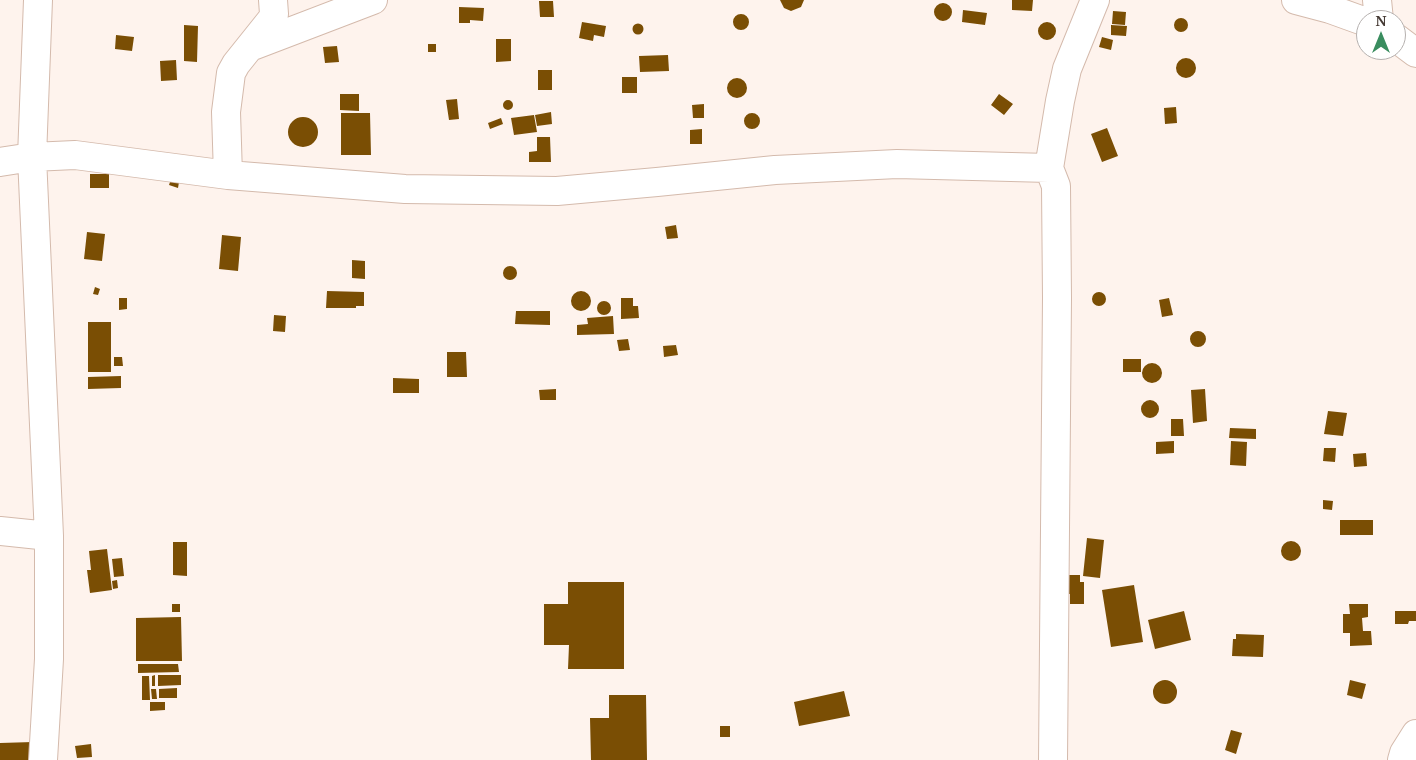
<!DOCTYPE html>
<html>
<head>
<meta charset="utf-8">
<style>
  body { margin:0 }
  #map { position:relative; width:1416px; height:760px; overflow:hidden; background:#fef3ed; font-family:"Noto Serif",serif }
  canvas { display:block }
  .north { position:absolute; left:1356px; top:10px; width:50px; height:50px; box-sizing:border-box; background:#fff; border:1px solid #b5b0ae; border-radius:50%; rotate:0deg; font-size:14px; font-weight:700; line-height:20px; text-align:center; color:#453a34 }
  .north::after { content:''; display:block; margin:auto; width:18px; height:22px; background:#3a8d5f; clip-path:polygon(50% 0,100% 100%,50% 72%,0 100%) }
</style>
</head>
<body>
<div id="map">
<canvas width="1416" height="760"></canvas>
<div class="north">N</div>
</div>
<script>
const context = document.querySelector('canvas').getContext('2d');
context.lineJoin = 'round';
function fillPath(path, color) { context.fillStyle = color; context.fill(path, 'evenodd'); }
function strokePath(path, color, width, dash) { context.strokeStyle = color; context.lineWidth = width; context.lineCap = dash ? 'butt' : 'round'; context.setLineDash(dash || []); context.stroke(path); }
const building = new Path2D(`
  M 780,0 L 804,0 L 801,7 L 791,11 L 784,8 Z
  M 1012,0 L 1033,0 L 1032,11 L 1012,10 Z
  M 539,1 L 553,1 L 554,17 L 540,17 Z
  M934 12a9 9 0 1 1 18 0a9 9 0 1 1-18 0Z
  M 459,7 L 484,8 L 483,21 L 470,20 L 470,23 L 459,23 Z
  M 963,10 L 987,13 L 985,25 L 962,22 Z
  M 1113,11 L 1126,12 L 1125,25 L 1112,24 Z
  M733 22a8 8 0 1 1 16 0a8 8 0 1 1-16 0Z
  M1174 25a7 7 0 1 1 14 0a7 7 0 1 1-14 0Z
  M 582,22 L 606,26 L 604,37 L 594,35 L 593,41 L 579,38 Z
  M1038 31a9 9 0 1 1 18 0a9 9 0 1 1-18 0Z
  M632.5 29a5.5 5.5 0 1 1 11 0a5.5 5.5 0 1 1-11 0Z
  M 184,25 L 198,26 L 197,62 L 184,61 Z
  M 1111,25 L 1127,26 L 1126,36 L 1111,35 Z
  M 116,35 L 134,37 L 132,51 L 115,49 Z
  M 1102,37 L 1113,40 L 1111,50 L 1099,47 Z
  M 496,39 L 511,39 L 511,61 L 496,62 Z
  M 428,44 L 436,44 L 436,52 L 428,52 Z
  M 337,46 L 339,62 L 325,63 L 323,47 Z
  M 668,55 L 669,71 L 640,72 L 639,56 Z
  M1176 68a10 10 0 1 1 20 0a10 10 0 1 1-20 0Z
  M 176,60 L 177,80 L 161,81 L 160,61 Z
  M 538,70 L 552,70 L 552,90 L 538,90 Z
  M 622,77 L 637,77 L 637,93 L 622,93 Z
  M727 88a10 10 0 1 1 20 0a10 10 0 1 1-20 0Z
  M 340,94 L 359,94 L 359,111 L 340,110 Z
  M 999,94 L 1013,104 L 1004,115 L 991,105 Z
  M 457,99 L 459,119 L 449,120 L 446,100 Z
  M503 105a5 5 0 1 1 10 0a5 5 0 1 1-10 0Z
  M 704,104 L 704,118 L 693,118 L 692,105 Z
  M 1176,107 L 1177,123 L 1165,124 L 1164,108 Z
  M 551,112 L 552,124 L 537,126 L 535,115 Z
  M 341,113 L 370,113 L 371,155 L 341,155 Z
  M744 121a8 8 0 1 1 16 0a8 8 0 1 1-16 0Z
  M 534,115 L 537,132 L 514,135 L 511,118 Z
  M288 132a15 15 0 1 1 30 0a15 15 0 1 1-30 0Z
  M 501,118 L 503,124 L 490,129 L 488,123 Z
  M 1107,128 L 1118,156 L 1102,162 L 1091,134 Z
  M 702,129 L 702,144 L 690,144 L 690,130 Z
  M 537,137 L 550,137 L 551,162 L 529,162 L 529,152 L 537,151 Z
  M 90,174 L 109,174 L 109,188 L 90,188 Z
  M 171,179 L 179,182 L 178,188 L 169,185 Z
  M 676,225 L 678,238 L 667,239 L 665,227 Z
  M 87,232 L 105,234 L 102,261 L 84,259 Z
  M 222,235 L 241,237 L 238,271 L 219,269 Z
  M 352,260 L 365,261 L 365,279 L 352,278 Z
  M503 273a7 7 0 1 1 14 0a7 7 0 1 1-14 0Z
  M 95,287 L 100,289 L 98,295 L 93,294 Z
  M 327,291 L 364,292 L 364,306 L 356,306 L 356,308 L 326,308 Z
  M571 301a10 10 0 1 1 20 0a10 10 0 1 1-20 0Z
  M1092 299a7 7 0 1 1 14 0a7 7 0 1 1-14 0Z
  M 119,298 L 127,298 L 127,309 L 119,310 Z
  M 621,298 L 633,298 L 633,306 L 638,306 L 639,318 L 621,319 Z
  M 1169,298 L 1173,315 L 1162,317 L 1159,300 Z
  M597 308a7 7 0 1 1 14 0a7 7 0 1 1-14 0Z
  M 516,311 L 550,311 L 550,325 L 515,324 Z
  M 274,315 L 286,316 L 285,332 L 273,331 Z
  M 613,316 L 614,334 L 577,335 L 577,325 L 588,324 L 587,318 Z
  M 88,322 L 111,322 L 111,372 L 88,372 Z
  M1190 339a8 8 0 1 1 16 0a8 8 0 1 1-16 0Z
  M 628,339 L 630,350 L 619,351 L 617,340 Z
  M 676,345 L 678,355 L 664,357 L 663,346 Z
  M 447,352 L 466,352 L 467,377 L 447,377 Z
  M 114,357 L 122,357 L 123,366 L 114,366 Z
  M 1123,359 L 1141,359 L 1141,372 L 1123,372 Z
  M1142 373a10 10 0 1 1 20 0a10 10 0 1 1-20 0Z
  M 121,376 L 121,388 L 88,389 L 88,377 Z
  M 393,378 L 419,379 L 419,393 L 393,393 Z
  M 556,389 L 556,400 L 540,400 L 539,390 Z
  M 1205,389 L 1207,421 L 1193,423 L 1191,390 Z
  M1141 409a9 9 0 1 1 18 0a9 9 0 1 1-18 0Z
  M 1328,411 L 1347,413 L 1343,436 L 1324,434 Z
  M 1171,419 L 1183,419 L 1184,436 L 1171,436 Z
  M 1230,428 L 1256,429 L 1256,439 L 1229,438 Z
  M 1174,441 L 1174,453 L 1156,454 L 1156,442 Z
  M 1231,441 L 1247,442 L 1246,466 L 1230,465 Z
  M 1324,448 L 1336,448 L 1335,462 L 1323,461 Z
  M 1366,453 L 1367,466 L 1354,467 L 1353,454 Z
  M 1323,500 L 1333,501 L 1332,510 L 1323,509 Z
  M 1340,520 L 1373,520 L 1373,535 L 1340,535 Z
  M 1087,538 L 1104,540 L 1100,578 L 1083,576 Z
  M1281 551a10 10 0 1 1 20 0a10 10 0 1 1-20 0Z
  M 173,542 L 187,542 L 187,576 L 173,575 Z
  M 107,549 L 112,590 L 90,593 L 87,570 L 91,570 L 89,551 Z
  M 122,558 L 124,576 L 114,577 L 112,559 Z
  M 1066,575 L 1080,575 L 1080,582 L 1084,582 L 1084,604 L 1070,604 L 1070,594 L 1066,594 Z
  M 117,580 L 118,588 L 113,589 L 112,581 Z
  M 568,582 L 624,582 L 624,669 L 568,669 L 569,645 L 544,645 L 544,604 L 568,604 Z
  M 1134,585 L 1143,642 L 1111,647 L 1102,590 Z
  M 172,604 L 180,604 L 180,612 L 172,612 Z
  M 1349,604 L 1368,604 L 1368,617 L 1362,618 L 1363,631 L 1371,631 L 1372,645 L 1350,646 L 1350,633 L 1343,633 L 1343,614 L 1350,614 Z
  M 1184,611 L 1191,640 L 1155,649 L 1148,620 Z
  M 1395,611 L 1416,611 L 1416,621 L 1409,621 L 1408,624 L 1395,624 Z
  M 181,617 L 182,661 L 136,661 L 136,618 Z
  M 1236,634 L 1264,635 L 1263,657 L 1232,656 L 1233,639 L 1236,639 Z
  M 138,664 L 178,664 L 179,672 L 138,673 Z
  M 155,675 L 155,686 L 152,686 L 152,676 Z
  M 158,675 L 181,675 L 181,685 L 158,686 Z
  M 142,676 L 149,676 L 150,700 L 142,700 Z
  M1153 692a12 12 0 1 1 24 0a12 12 0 1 1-24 0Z
  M 1350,680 L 1366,684 L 1362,699 L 1347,695 Z
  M 177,688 L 177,698 L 159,698 L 159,689 Z
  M 151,689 L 156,689 L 157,699 L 152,699 Z
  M 844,691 L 850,716 L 799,726 L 794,702 Z
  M 609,695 L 646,695 L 647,760 L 591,760 L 590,718 L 609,718 Z
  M 150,702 L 165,702 L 165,710 L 150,711 Z
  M 720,726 L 730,726 L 730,737 L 720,737 Z
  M 1231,730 L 1242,733 L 1236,754 L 1225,750 Z
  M 33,742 L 34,760 L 0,760 L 0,743 Z
  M 91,744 L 92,757 L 77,758 L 75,746 Z`);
const minor = new Path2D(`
  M 38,0 L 32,157 L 49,536 L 49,659 L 43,760
  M 1296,0 L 1330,9 L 1366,22
  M 1377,0 L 1379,20
  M 1396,38 L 1416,53
  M 250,47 L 373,0
  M 0,162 L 32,157 L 75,155 L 228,175 L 405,189 L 557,191 L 657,182 L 775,170 L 897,164 L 1049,168
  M 228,175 L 226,112 L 231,73 L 236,64 L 272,19 L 274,14 L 273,0
  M 0,531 L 49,536
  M 1053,760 L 1057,298 L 1056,186 L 1049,168 L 1060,101 L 1067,69 L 1095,0
  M 1402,760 L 1404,753 L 1416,734`);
fillPath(building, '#7a4e04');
strokePath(minor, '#d4baac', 30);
strokePath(minor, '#fff', 28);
</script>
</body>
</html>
